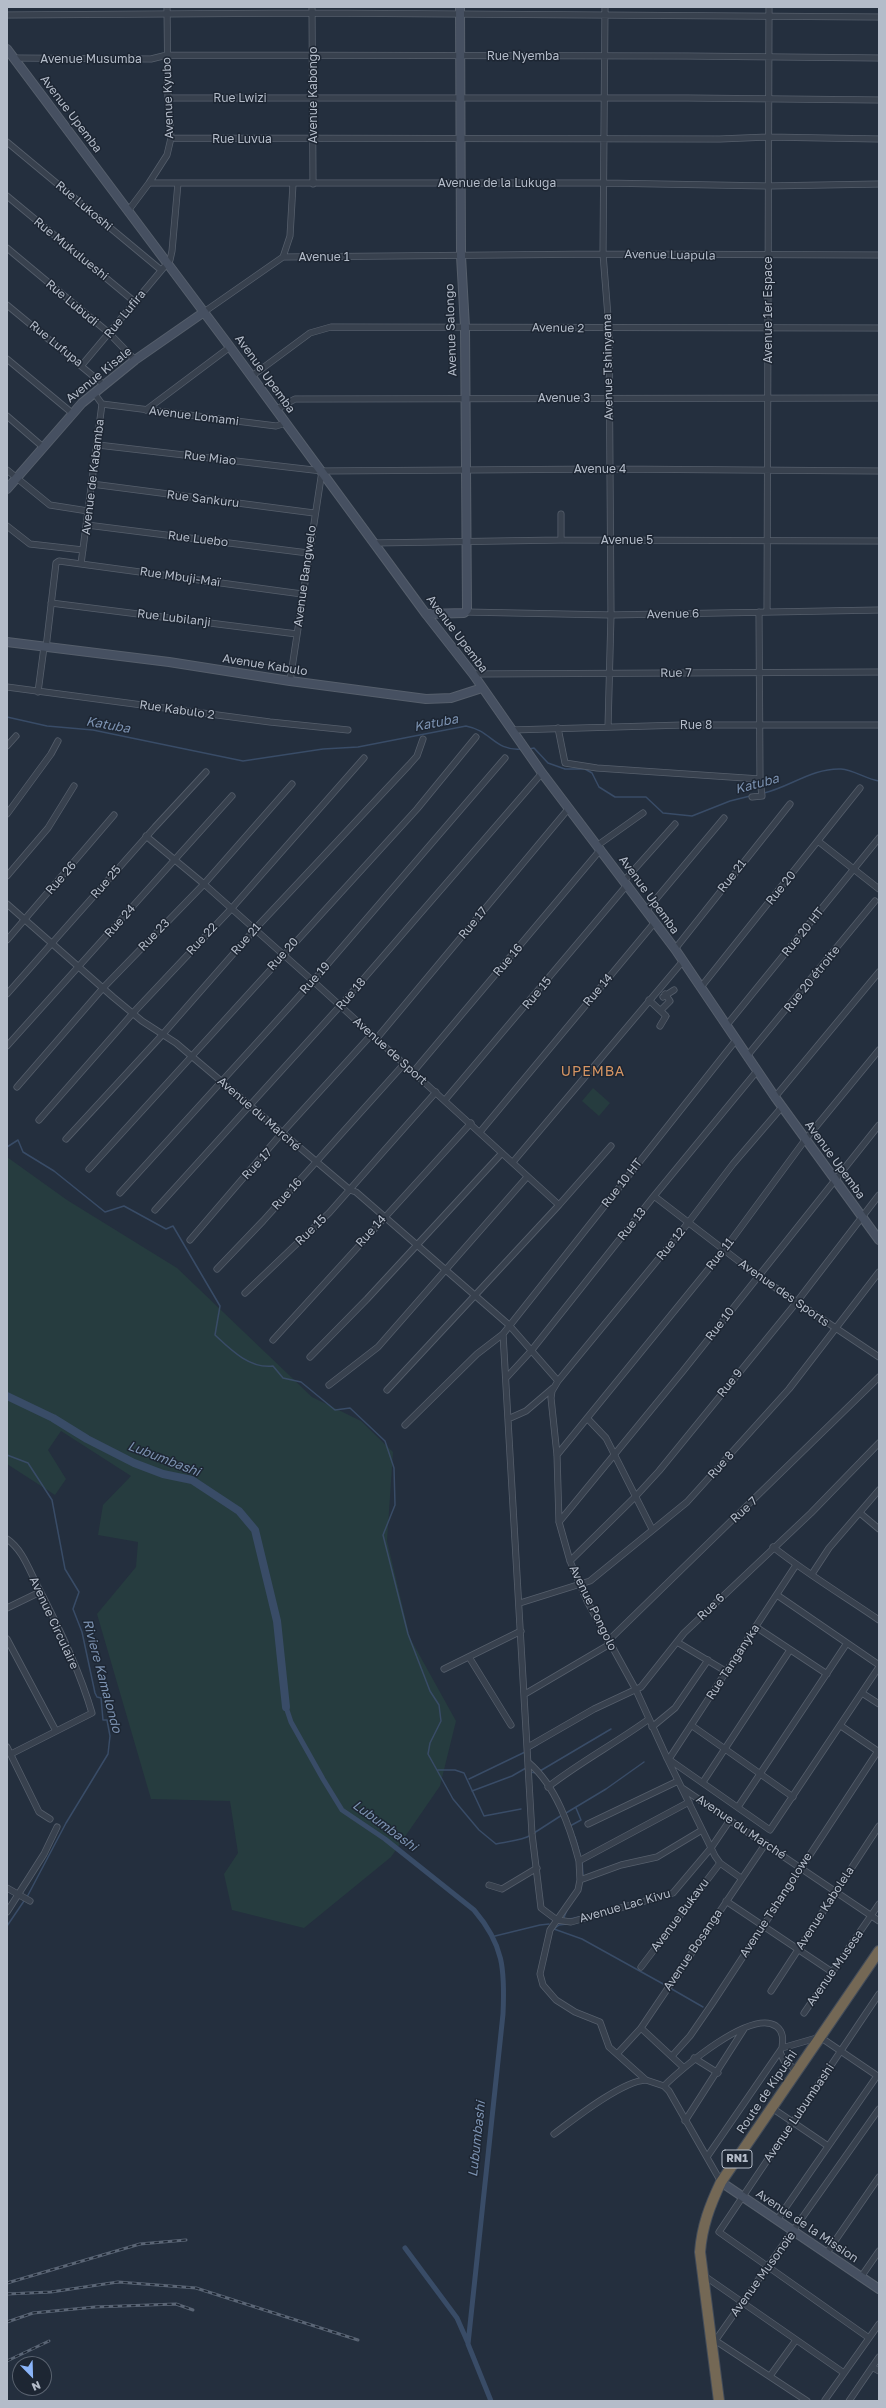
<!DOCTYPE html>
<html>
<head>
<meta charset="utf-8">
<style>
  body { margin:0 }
  #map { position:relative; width:886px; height:2408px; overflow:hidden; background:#242f3e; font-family:"Golos Text",sans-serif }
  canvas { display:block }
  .frame { position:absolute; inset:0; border:8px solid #b4bcc9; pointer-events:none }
  .north { position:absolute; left:12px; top:2356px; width:40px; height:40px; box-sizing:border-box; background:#1d2633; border:1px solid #59626f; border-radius:50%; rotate:157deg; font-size:11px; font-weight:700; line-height:16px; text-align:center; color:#b4bcc9 }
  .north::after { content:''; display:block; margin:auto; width:14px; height:18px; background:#8ab4f8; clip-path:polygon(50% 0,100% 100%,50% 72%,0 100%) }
</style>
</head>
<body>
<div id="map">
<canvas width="886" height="2408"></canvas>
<div class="frame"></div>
<div class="north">N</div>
</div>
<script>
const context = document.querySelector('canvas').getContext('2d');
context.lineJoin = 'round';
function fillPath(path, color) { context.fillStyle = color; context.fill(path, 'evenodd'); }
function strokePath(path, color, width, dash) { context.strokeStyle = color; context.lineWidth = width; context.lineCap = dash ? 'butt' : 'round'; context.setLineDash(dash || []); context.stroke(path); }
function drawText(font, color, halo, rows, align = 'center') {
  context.font = font + ' "Golos Text",sans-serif'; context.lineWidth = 3; context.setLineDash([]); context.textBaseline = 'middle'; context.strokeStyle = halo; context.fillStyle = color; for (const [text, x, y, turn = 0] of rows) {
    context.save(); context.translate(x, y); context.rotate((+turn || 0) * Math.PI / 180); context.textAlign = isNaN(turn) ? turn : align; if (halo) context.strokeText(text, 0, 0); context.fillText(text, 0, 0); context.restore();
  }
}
const green = new Path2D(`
  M 593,1088 L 610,1103 L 599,1116 L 582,1101 Z
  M 7,1157 L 67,1200 L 177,1268 L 312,1397 L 361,1421 L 393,1452 L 387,1541 L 410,1638 L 456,1721 L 440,1786 L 391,1857 L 304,1928 L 232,1910 L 224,1874 L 238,1853 L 230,1801 L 151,1799 L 97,1614 L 136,1567 L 138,1542 L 98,1535 L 103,1505 L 131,1476 L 61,1431 L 48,1450 L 66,1479 L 55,1495 L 7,1464 Z`);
const stream = new Path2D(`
  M 7,717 L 47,726 L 93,730 L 243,761 L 323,749 L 358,747 L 466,726 C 492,731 494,751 521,749
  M 529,749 L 534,748 L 548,763 L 565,769 L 585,769 L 592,773 L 599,787 L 615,797 L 646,797 L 663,813 L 692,816 L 730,801 L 750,796
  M 764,793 C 790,787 812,768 841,769 C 854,770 866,779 879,781
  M 7,1147 L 18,1140 L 23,1152 L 54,1171 L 105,1212 L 124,1206 L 166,1229 L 173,1226 L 220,1306 L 215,1335 C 231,1350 250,1369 273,1366 L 283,1378 L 301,1382 L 335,1410 L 350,1408 L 385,1441 L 394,1468 L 395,1505 L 383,1535 L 408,1634 L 430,1691 L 439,1705 L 441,1721 L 430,1743 L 428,1754 L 453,1799 L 479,1830 L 496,1844 C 508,1841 521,1841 531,1835
  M 7,1455 L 28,1463 L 52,1500 L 65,1569 L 79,1592 L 73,1609 L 82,1632 L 95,1693 L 97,1697 L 101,1698 L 103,1720 L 107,1720 L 110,1736 L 108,1754 L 66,1823 L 27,1897
  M 528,1750 L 537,1745
  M 438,1770 L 455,1770 L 464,1773 L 484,1816 L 521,1809
  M 540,1771 L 611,1729
  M 529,1772 L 537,1773
  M 469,1779 L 525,1752
  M 472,1791 L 512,1776 L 526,1768
  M 566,1813 L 606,1789 L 644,1762
  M 570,1826 L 581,1820 L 576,1808
  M 534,1833 L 562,1815
  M 575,1837 L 581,1858
  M 582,1860 L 583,1876
  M 591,1914 L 599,1911
  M 570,1919 L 587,1915
  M 563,1920 L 567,1910
  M 581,1922 L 559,1925 L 554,1929 L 582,1939 L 665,1985
  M 7,1926 L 24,1901
  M 491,1937 L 540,1925 L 549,1924
  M 670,1988 L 703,2007`);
const canal = new Path2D(`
  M 286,1707 L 291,1722 L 323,1779 L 342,1810 L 385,1839 L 474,1910 C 504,1945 505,1970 503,2014 L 468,2344 L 491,2401
  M 405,2248 L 457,2318 L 468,2343`);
const river = new Path2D(`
  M 7,1396 L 53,1418 L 87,1439 L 134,1463 L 163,1474 L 192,1480 L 239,1511 L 255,1530 L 277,1621 L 286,1707`);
const street = new Path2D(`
  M 312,7 L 313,184
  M 605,7 L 603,254 L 609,329 L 611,615 L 608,727
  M 7,15 L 312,13 L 879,17
  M 14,58 L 151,59 L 167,55 L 687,56 L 879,58
  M 168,98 L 688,98 L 879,100
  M 171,138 L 720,139 L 768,137 L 879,139
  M 7,142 L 161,270
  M 149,183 L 167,155 L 171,138 L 168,98 L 167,7
  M 7,196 L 135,302
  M 128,211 L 149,183 L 604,183 L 768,186 L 879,184
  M 7,248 L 109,333 L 135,360
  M 283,257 L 290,236 L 293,184
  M 7,305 L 104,385
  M 204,312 L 283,257 L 603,254 L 879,255
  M 7,359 L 72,413
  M 82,365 L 170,260 L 172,251 L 178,183
  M 252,376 L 310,333 L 331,327 L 879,328
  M 102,404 L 276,426 L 286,423
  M 277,409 L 295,399 L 879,398
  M 146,410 L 230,347
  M 7,416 L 43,447
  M 98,445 L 322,471 L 610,469 L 879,471
  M 7,470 L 50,505 L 88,511
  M 92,484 L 314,513
  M 561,514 L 561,540
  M 87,525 L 308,553
  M 7,526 L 30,544 L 83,550
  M 374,543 L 561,540 L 879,541
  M 81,564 L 102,404 L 94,393
  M 51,603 L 297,634
  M 466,612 L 611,615 L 879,610
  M 767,612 L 769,7
  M 46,648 L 56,563 L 59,561 L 302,594
  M 473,674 L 879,672
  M 290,681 L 322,471
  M 7,687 L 270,722 L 348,730
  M 38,692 L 44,647
  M 558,728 L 565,763 L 597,768 L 760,779
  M 512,730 L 683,725 L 879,725
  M 7,746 L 16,736
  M 752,797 L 762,796 L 760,779 L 759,612
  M 7,814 L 51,754 L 58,741
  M 146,836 L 204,884 L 313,981 L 559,1205
  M 818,841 L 879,889
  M 598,845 L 643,813
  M 7,876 L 48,828 L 74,786
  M 624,881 L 675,824
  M 7,904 L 113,997 L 142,1021 L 176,1043 L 350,1190 L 356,1192 L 509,1325 L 558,1381
  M 646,911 L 724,818
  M 7,940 L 114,815
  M 675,949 L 790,804
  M 701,987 L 860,788
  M 7,994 L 155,827 L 206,772
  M 663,997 L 674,990
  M 649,1000 L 666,1016 L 660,1026
  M 661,1010 L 670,1001 L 665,994
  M 726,1026 L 879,838
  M 377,1038 L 569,808
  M 7,1046 L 232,796
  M 747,1056 L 875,901
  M 414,1071 L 601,849
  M 17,1087 L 103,988 L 204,884 L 292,784
  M 775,1097 L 879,972
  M 445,1100 L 627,885
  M 39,1120 L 133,1013 L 232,908 L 364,758
  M 480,1132 L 655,922
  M 66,1139 L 163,1034 L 255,929 L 409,765 L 417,756 L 423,739
  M 513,1162 L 683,961
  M 89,1169 L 417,809 L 476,737
  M 120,1193 L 313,981 L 505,758
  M 654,1196 L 758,1276 L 879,1357
  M 155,1210 L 340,1006 L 542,773
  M 190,1240 L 281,1134 L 372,1034
  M 217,1269 L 263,1221 L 404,1064
  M 245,1293 L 329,1213 L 436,1092
  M 273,1340 L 471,1123
  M 310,1357 L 367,1299 L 502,1153
  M 507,1377 L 531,1351 L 654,1196 L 757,1071
  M 329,1385 L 378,1347 L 527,1177
  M 387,1390 L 559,1205 L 611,1146
  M 587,1418 L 606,1438 L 652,1529
  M 508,1419 L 526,1411 L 553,1388
  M 405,1425 L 477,1354 L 503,1334
  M 557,1455 L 724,1250 L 805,1140 L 879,1050
  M 860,1513 L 879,1529
  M 559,1522 L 683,1371 L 879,1125
  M 7,1539 C 23,1550 29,1570 38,1587 C 59,1627 79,1669 92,1713 L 11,1754
  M 773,1547 C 806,1573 844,1596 879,1620
  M 570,1561 L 636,1496 L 659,1471 L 796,1303 L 879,1195
  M 812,1574 L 829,1548 L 879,1490
  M 777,1595 L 879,1665
  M 520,1603 L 590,1581 L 687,1502 L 789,1389 L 879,1272
  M 7,1608 L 40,1592
  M 756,1627 L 827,1674
  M 7,1639 L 56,1731
  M 608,1641 L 879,1377
  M 677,1642 L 727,1672
  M 469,1657 L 511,1725
  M 444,1669 L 521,1631
  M 862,1693 L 879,1704
  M 525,1694 L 610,1644
  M 691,1725 L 793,1797
  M 841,1726 L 879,1752
  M 652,1727 L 675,1708 L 708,1660
  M 7,1747 L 39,1812 L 50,1819
  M 528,1747 L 594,1709 L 641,1687 L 684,1633 L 811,1513 L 879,1443
  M 667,1758 L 770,1830 L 879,1667
  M 669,1759 L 796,1565
  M 529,1763 C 556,1786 570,1827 579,1861
  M 703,1782 L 790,1650
  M 548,1787 C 580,1762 616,1743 649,1719
  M 682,1788 L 879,1921
  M 738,1807 L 847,1643
  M 730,1820 L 711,1848 L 673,1893 L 571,1922 L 557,1920 L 541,1908 L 532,1834 L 503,1334 L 736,1040
  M 588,1824 L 678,1781
  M 702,1830 L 657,1857 L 621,1865 L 580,1880 L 578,1890 L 550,1930 L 540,1974 L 543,1985 L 556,2000 L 575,2012 L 600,2022 L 609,2047 L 646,2080 L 664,2086 L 669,2091 L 721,2182
  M 741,1878 L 720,1863 L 715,1856 L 667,1758 L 636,1690 L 587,1601 L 570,1561 L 559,1522 L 557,1455 L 551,1398 L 552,1391 L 558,1381 L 688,1223 L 733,1164 L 782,1107
  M 580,1880 L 579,1861 L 689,1802
  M 489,1885 L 502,1889 L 537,1868
  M 7,1888 L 30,1901
  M 726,1901 L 832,1972
  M 7,1912 L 44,1854 L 57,1827
  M 641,1967 L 720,1863
  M 771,1991 L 879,1826
  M 804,2013 L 879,1904
  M 641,2028 L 683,2067
  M 780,2052 L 784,2061 L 798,2071
  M 617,2054 L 641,2028 L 766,1843
  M 672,2056 L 690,2036 L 712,2004 L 878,1751
  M 694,2058 L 718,2073
  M 664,2086 C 682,2068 751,2009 776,2026 C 784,2032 783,2040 782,2048
  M 772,2108 L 828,2146
  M 685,2121 L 744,2029
  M 554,2134 C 574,2119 622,2081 646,2080
  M 707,2157 L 782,2048 L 820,2037 L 879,2077
  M 777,2220 L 877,2076
  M 826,2254 L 879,2177
  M 703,2275 L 844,2373
  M 861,2277 L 879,2251
  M 869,2338 L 719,2232 L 879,1994
  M 713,2339 L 807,2401
  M 715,2341 L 879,2109
  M 872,2367 L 879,2371
  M 770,2376 L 796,2340
  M 825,2400 L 879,2324
  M 849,2401 L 879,2357`);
const secondary = new Path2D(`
  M 7,49 L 230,347 L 426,614 L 473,674 L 542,773 L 675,949 L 775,1097 L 879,1240
  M 7,489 L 82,403 L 135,360 L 204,312
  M 426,614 L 464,613 L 467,610 L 465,327 L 461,256 L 460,7
  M 7,642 L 169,662 L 290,681 L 426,699 L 451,698 L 482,688
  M 721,2182 L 879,2289`);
const highway = new Path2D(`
  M 719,2401 L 700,2252 C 702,2226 710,2205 721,2182 L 879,1951`);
const rail = new Path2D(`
  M 7,2283 L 140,2244 L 186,2240
  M 7,2294 L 51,2292 L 118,2282 L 196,2288 L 358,2340
  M 7,2322 L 33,2313 L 95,2307 L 176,2304 L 193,2310
  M 7,2361 L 49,2341`);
const shields = [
  [737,2159,30]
];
const shieldNames = [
  ["RN1",737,2159]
];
const streetNames = [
  ["Rue Nyemba",523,56],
  ["Avenue Musumba",91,59],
  ["Avenue Kabongo",313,95,-90],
  ["Avenue Kyubo",168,98,-92],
  ["Rue Lwizi",240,98],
  ["Avenue Upemba",71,114,53],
  ["Rue Luvua",242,139],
  ["Avenue de la Lukuga",497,183],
  ["Rue Lukoshi",84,206,40],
  ["Rue Mukulueshi",71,249,39],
  ["Avenue Luapula",670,255,1],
  ["Avenue 1",324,257],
  ["Rue Lubudi",72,303,40],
  ["Avenue 1er Espace",768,310,-90],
  ["Rue Lufira",125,314,-51],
  ["Avenue 2",558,328,1],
  ["Avenue Salongo",451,330,-92],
  ["Rue Lufupa",56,344,39],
  ["Avenue Tshinyama",608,367,-91],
  ["Avenue Upemba",265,374,54],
  ["Avenue Kisale",99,375,-39],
  ["Avenue 3",564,398],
  ["Avenue Lomami",194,416,7],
  ["Rue Miao",210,458,7],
  ["Avenue 4",600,469],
  ["Avenue de Kabamba",93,477,-83],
  ["Rue Sankuru",203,499,7],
  ["Rue Luebo",198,539,7],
  ["Avenue 5",627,540],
  ["Avenue Bangwelo",305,576,-82],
  ["Rue Mbuji-Maï",180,577,8],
  ["Avenue 6",673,614,-1],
  ["Rue Lubilanji",174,618,7],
  ["Avenue Upemba",457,634,53],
  ["Avenue Kabulo",265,665,9],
  ["Rue 7",676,673,-1],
  ["Rue Kabulo 2",177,710,8],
  ["Rue 8",696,725],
  ["Rue 21",732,876,-52],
  ["Rue 26",61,878,-49],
  ["Rue 25",106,882,-49],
  ["Rue 20",781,888,-51],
  ["Avenue Upemba",649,895,54],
  ["Rue 24",120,921,-48],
  ["Rue 17",473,923,-50],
  ["Rue 20 HT",803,932,-51],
  ["Rue 23",154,935,-46],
  ["Rue 22",202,939,-47],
  ["Rue 21",246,939,-48],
  ["Rue 20",283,954,-48],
  ["Rue 16",508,960,-50],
  ["Rue 19",315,978,-48],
  ["Rue 20 étroite",812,979,-51],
  ["Rue 14",598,990,-50],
  ["Rue 15",537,993,-50],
  ["Rue 18",351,994,-49],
  ["Avenue de Sport",390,1051,42],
  ["Avenue du Marché",259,1114,41],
  ["Avenue Upemba",835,1160,54],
  ["Rue 17",257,1164,-47],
  ["Rue 10 HT",622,1183,-52],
  ["Rue 16",287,1194,-48],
  ["Rue 13",632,1224,-52],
  ["Rue 15",311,1230,-44],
  ["Rue 14",371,1231,-48],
  ["Rue 12",671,1244,-51],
  ["Rue 11",720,1254,-52],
  ["Avenue des Sports",784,1293,35],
  ["Rue 10",720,1324,-52],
  ["Rue 9",730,1383,-51],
  ["Rue 8",721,1465,-48],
  ["Rue 7",744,1510,-43],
  ["Rue 6",711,1607,-44],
  ["Avenue Pongolo",593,1608,64],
  ["Avenue Circulaire",54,1623,65],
  ["Rue Tanganyka",733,1662,-57],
  ["Avenue du Marché",741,1827,34],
  ["Avenue Tshangolowe",776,1905,-57],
  ["Avenue Lac Kivu",625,1906,-16],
  ["Avenue Kabolela",825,1908,-57],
  ["Avenue Bukavu",680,1915,-53],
  ["Avenue Bosanga",693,1950,-56],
  ["Avenue Musesa",835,1968,-55],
  ["Route de Kipushi",767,2092,-56],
  ["Avenue Lubumbashi",799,2113,-56],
  ["Avenue de la Mission",807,2226,34],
  ["Avenue Musonoïe",763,2274,-54]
];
const waterNames = [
  ["Katuba",436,723,-11],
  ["Katuba",108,725,10],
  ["Katuba",757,784,-15],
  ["Lubumbashi",164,1459,21],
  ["Riviere Kamalondo",102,1676,75],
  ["Lubumbashi",385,1826,36],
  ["Lubumbashi",477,2139,-84]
];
const quarterNames = [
  ["UPEMBA",593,1072]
];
fillPath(green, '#263c3f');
strokePath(stream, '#394c67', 1.5);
strokePath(canal, '#394c67', 5);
strokePath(river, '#394c67', 8);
strokePath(street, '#565f6c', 7);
strokePath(secondary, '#565f6c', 10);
strokePath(highway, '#434c59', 12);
strokePath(street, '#38414e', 5.5);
strokePath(secondary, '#465061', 8);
strokePath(highway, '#746855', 10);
strokePath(rail, '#5a6575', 3);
strokePath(rail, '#1d2633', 1.5, [4.5]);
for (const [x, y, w] of shields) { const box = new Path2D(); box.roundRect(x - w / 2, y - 9, w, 18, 3); context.fillStyle = '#1d2633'; context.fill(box); strokePath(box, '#b4bcc9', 1); }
drawText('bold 11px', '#b4bcc9', null, shieldNames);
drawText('12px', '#b4bcc9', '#1d2633', streetNames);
drawText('italic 13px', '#7c92b1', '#1d2633', waterNames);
context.letterSpacing = '1px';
drawText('14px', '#d59563', '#1d2633', quarterNames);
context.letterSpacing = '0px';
</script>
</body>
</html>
